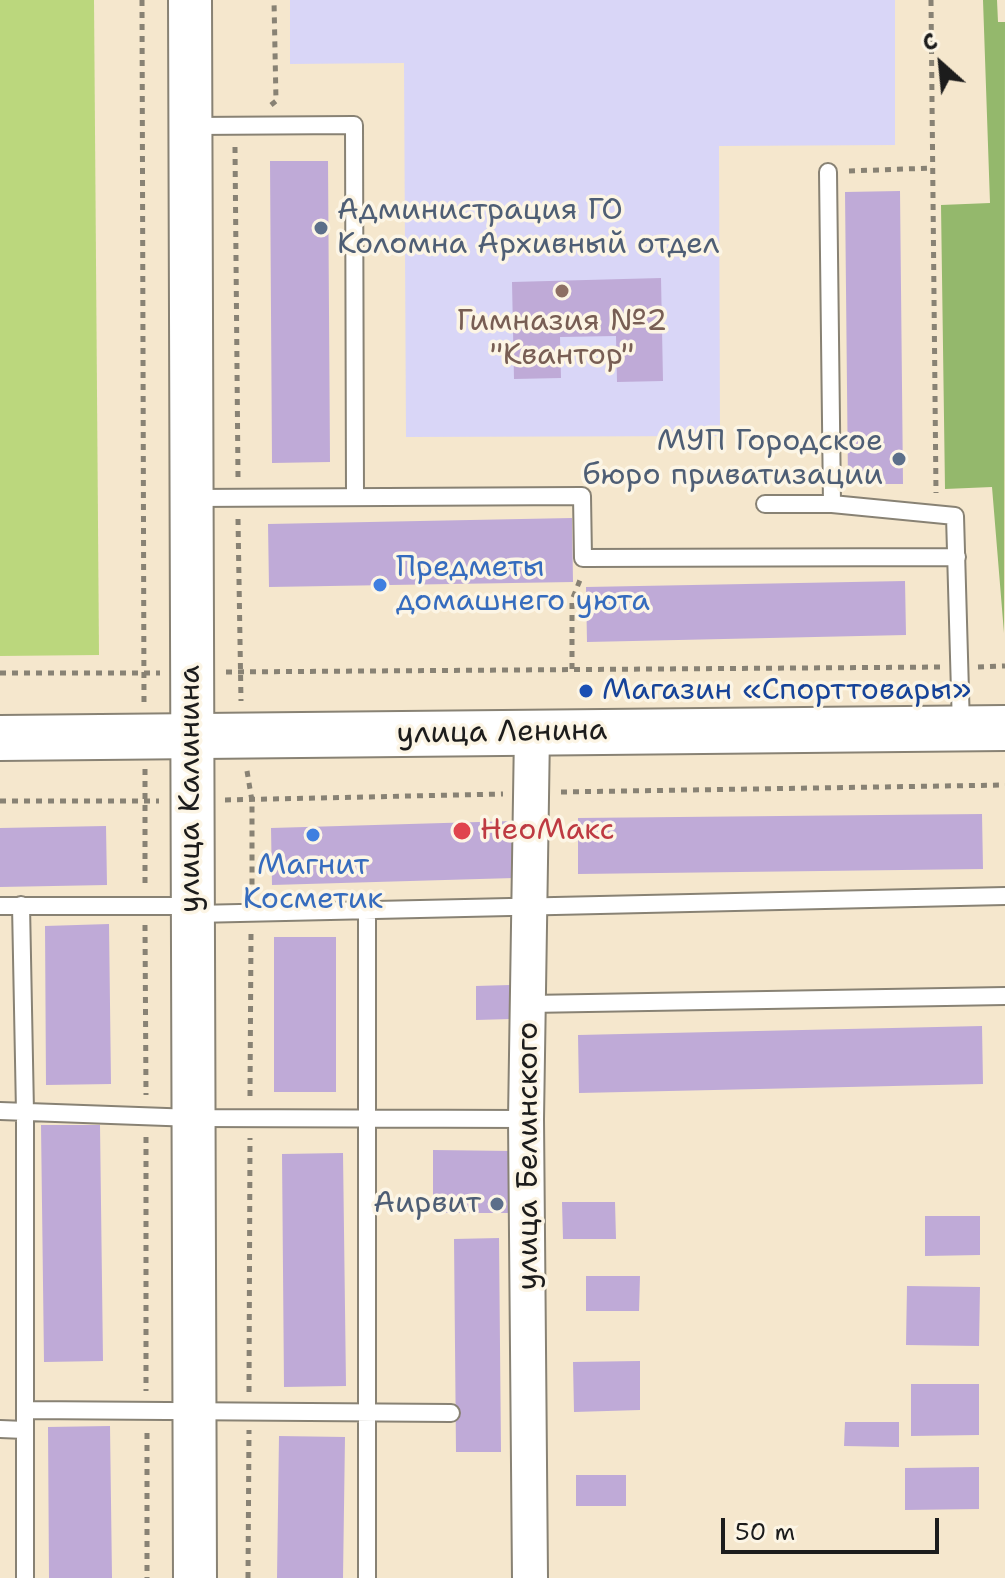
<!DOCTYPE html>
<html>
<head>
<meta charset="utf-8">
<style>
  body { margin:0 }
  #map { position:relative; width:1005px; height:1578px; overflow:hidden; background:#f5e7cd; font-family:"Shantell Sans",sans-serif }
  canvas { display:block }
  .north { position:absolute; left:901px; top:24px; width:80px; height:80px; -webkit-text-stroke:6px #fcf5e5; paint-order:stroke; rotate:333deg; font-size:22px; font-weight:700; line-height:32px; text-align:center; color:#1c1c1c }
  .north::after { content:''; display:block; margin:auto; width:28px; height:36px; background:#1c1c1c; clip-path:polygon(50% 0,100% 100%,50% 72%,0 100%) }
  .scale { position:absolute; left:721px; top:1518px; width:218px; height:36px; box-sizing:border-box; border:4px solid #1c1c1c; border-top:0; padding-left:10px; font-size:24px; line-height:28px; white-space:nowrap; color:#1c1c1c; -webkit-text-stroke:6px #fcf5e5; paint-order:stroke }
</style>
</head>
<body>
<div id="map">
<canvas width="1005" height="1578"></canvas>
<div class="north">С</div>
<div class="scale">50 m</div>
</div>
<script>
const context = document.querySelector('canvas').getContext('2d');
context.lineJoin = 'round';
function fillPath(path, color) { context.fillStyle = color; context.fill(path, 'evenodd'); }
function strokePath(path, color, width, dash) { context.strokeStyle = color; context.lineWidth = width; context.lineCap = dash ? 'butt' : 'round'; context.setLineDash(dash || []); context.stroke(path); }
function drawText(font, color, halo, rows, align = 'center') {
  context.font = font + ' "Shantell Sans",sans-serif'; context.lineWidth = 7; context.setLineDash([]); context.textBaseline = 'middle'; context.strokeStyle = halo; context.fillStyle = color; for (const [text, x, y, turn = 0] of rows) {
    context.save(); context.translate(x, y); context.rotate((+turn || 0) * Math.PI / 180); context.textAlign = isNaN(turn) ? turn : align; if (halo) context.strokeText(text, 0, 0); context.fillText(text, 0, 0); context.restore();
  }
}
const built = new Path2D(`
  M 290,0 L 895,0 L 895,145 L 719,146 L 720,436 L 406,437 L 404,63 L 290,64 Z`);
const green = new Path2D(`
  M 0,0 L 94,0 L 99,655 L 0,656 Z`);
const forest = new Path2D(`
  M 983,0 L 997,0 L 998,22 L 1005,22 L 1004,633 L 992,487 L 945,489 L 941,205 L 990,203 Z`);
const building = new Path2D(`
  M 270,161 L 328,161 L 330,462 L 272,463 Z
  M 900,191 L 903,484 L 848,484 L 845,192 Z
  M 661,278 L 663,381 L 617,382 L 616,336 L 560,337 L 561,378 L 514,379 L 512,282 Z
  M 572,518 L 573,582 L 269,587 L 268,524 Z
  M 905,581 L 906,635 L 587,642 L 586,587 Z
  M 982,814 L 983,869 L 578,874 L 578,818 Z
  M 513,821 L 514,878 L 272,885 L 271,828 Z
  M 106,826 L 107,885 L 0,887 L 0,828 Z
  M 109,924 L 111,1084 L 46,1085 L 45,926 Z
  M 274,937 L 336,937 L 336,1092 L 274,1092 Z
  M 510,985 L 511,1019 L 476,1020 L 476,986 Z
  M 982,1026 L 983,1084 L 579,1093 L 578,1035 Z
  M 41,1125 L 100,1125 L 103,1361 L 44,1362 Z
  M 433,1150 L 512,1151 L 512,1213 L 433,1213 Z
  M 343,1153 L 346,1386 L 284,1387 L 282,1154 Z
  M 562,1202 L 615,1202 L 616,1239 L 563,1239 Z
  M 925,1216 L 980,1216 L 980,1255 L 925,1256 Z
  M 499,1238 L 501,1452 L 456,1452 L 454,1239 Z
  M 586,1276 L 640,1276 L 639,1311 L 586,1311 Z
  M 907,1286 L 980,1287 L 979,1346 L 906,1345 Z
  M 640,1361 L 640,1410 L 574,1412 L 573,1362 Z
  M 911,1384 L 979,1384 L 979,1435 L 911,1436 Z
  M 845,1422 L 899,1422 L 899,1447 L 844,1446 Z
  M 110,1426 L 112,1578 L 49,1578 L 48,1427 Z
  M 279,1436 L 345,1437 L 343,1578 L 277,1578 Z
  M 979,1467 L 979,1509 L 905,1510 L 905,1468 Z
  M 576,1475 L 626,1475 L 626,1506 L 576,1506 Z`);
const path = new Path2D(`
  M 142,0 L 144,703
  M 931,0 L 936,493
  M 271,105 L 276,101 L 274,0
  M 235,147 L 238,477
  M 849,171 L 933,168
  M 238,519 L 241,701
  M 978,667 L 1005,666
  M 572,669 L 572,600 L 580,580
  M 226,672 L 940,667
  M 0,673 L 160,673
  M 145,769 L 145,887
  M 247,771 L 252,801 L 252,892
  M 561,792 L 1005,785
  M 225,800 L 503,794
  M 0,801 L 159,801
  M 145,925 L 146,1095
  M 250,1096 L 251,934
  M 146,1137 L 146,1391
  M 249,1392 L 250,1138
  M 147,1433 L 147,1578
  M 248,1578 L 249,1430`);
const service = new Path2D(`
  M 192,126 L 354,125 L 355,497
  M 828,172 L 832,504
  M 192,498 L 582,496 L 583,558 L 957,557
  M 765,504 L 832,504 L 955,516 L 961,727
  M 21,905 L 25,1112 L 25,1578
  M 0,906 L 190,906
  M 367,910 L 367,1578
  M 195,914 L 1005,896
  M 529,1004 L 1005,996
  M 0,1111 L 194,1118 L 526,1119
  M 25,1410 L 451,1413
  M 0,1429 L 25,1430`);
const minor = new Path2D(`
  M 530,1578 L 526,1119 L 532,733`);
const tertiary = new Path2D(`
  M 190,0 L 195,1578`);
const secondary = new Path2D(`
  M 0,738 L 1005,728`);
const markers = [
  [321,228,8,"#5c6f8a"],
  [562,291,8,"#8d6e63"],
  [899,459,8,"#5c6f8a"],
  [380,585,8,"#3f7fe0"],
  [586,691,8,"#1a4fb4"],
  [462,831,10,"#e0444e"],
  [313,835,8,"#3f7fe0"],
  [497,1204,8,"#5c6f8a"]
];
const serviceNames = [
  ["Администрация ГО",337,211,"left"],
  ["Коломна Архивный отдел",337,245,"left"],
  ["МУП Городское",883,442],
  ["бюро приватизации",883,476],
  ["Аирвит",481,1204]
];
const educationNames = [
  ["Гимназия №2",562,322],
  ["\"Квантор\"",562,356]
];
const shopNames = [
  ["Предметы",396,568],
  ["домашнего уюта",396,602],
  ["Магнит",313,866,"center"],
  ["Косметик",313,900,"center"]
];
const transitNames = [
  ["Магазин «Спорттовары»",602,691]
];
const streetNames = [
  ["улица Ленина",502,733,-1],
  ["улица Калинина",191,789,-90],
  ["улица Белинского",529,1156,-90]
];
const healthNames = [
  ["НеоМакс",480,831]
];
fillPath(built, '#d9d6f7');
fillPath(green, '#bbd77d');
fillPath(forest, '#94b86c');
fillPath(building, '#bfaad7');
strokePath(service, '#888274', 20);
strokePath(minor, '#888274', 38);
strokePath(tertiary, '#888274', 46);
strokePath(secondary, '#888274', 48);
strokePath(path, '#888274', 5, [6, 6]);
strokePath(service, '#fff', 16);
strokePath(minor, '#fff', 34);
strokePath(tertiary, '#fff', 42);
strokePath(secondary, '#fff', 44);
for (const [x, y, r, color] of markers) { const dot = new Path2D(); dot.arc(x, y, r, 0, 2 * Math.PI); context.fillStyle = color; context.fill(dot); strokePath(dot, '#fcf5e5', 3); }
drawText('30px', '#4e5e75', '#fcf5e5', serviceNames, 'right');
drawText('30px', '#785e54', '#fcf5e5', educationNames);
drawText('30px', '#366cbe', '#fcf5e5', shopNames, 'left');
drawText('30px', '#164399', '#fcf5e5', transitNames, 'left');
drawText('30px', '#1c1c1c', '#fcf5e5', streetNames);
drawText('30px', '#be3a42', '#fcf5e5', healthNames, 'left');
</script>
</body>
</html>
